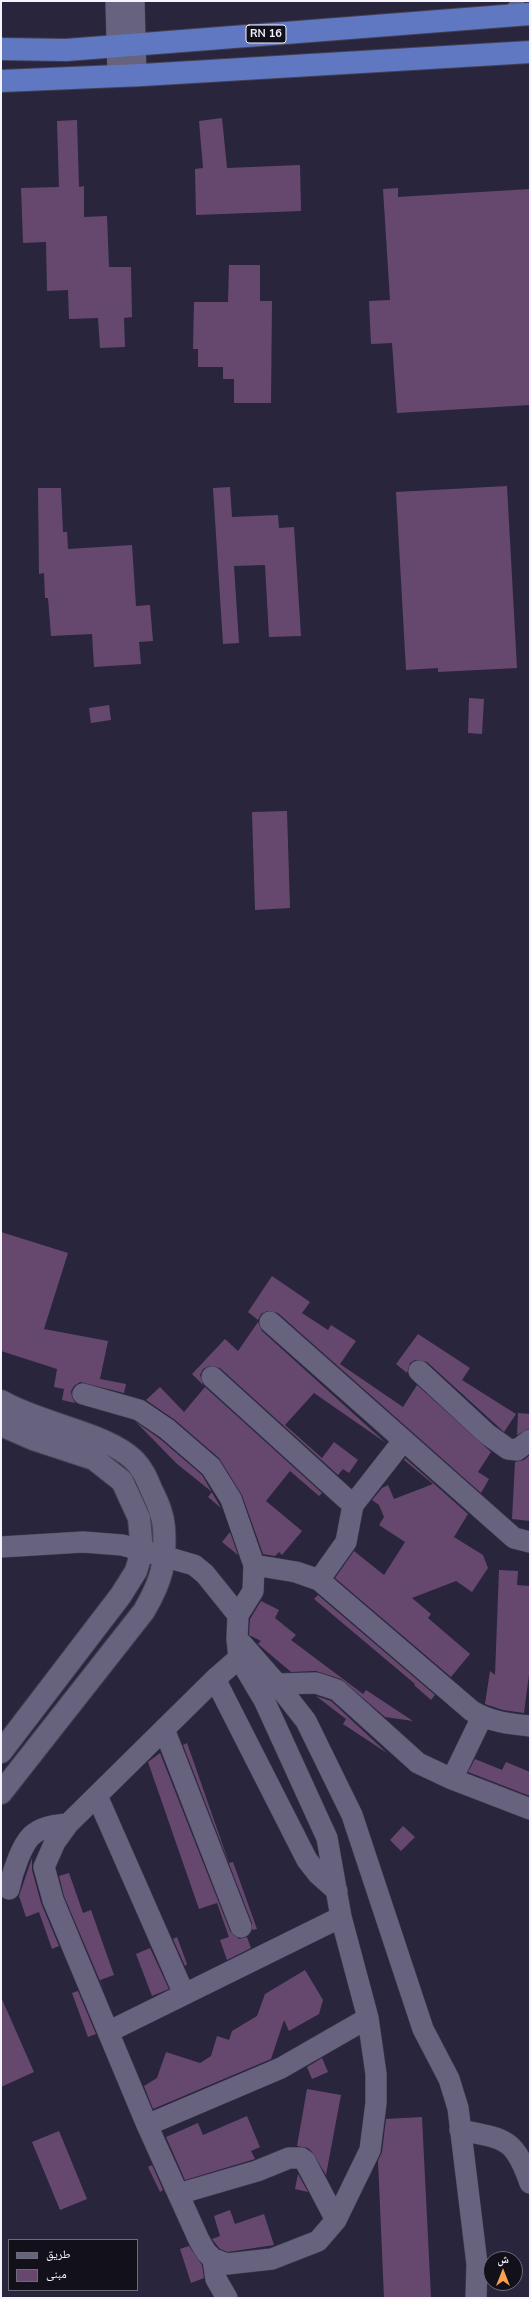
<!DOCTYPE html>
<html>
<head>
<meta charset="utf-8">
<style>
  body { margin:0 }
  #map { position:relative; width:531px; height:2299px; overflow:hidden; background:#29253d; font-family:"Nunito Sans","Noto Naskh Arabic",sans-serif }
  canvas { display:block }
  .frame { position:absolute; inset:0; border:2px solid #f5f3fd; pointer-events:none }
  .legend { position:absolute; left:8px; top:2239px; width:130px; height:52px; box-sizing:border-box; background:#12101b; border:1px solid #6d6b75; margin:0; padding:5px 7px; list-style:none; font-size:12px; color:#f5f3fd }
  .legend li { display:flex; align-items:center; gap:8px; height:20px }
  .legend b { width:20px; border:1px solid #6d6b75 }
  .north { position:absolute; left:483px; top:2251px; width:40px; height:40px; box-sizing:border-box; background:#12101b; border:1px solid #6d6b75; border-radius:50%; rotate:0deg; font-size:11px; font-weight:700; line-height:16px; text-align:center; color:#f5f3fd }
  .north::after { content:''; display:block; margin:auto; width:14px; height:18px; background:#f9a04c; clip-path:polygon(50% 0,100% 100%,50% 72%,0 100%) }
</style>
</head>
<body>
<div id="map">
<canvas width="531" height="2299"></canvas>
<div class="frame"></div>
<ul class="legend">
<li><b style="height:5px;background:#67637f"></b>طريق</li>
<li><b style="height:11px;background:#66486f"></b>مبنى</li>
</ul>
<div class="north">ش</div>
</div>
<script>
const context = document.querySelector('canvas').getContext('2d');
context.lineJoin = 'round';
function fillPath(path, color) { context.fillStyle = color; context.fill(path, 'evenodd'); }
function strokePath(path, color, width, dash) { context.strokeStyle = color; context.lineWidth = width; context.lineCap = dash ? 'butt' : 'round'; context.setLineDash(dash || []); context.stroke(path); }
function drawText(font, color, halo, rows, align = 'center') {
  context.font = font + ' "Nunito Sans",sans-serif'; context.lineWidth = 3; context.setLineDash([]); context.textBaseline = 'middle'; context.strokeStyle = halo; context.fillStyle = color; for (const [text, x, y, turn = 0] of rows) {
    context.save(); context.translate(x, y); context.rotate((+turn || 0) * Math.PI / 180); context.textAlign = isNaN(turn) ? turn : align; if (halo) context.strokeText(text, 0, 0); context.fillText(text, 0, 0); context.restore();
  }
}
const building = new Path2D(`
  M 222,118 L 227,168 L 300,165 L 301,211 L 196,215 L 195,169 L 203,168 L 199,121 Z
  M 77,120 L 79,187 L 84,186 L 84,217 L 107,216 L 109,267 L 131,267 L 132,317 L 124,318 L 125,347 L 100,348 L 98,318 L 69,319 L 68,290 L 47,291 L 46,242 L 23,243 L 21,188 L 59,187 L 57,121 Z
  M 398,188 L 398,197 L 530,189 L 530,405 L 397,413 L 392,343 L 371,344 L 369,301 L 390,300 L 383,189 Z
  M 229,265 L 260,265 L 260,301 L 272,301 L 271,403 L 234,403 L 234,379 L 223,379 L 223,367 L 198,367 L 198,349 L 193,349 L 194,302 L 228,302 Z
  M 507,486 L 517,668 L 438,672 L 438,668 L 406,670 L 396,492 Z
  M 230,487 L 232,517 L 278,515 L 279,528 L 294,527 L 301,636 L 269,637 L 265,565 L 234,566 L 239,643 L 223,644 L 213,488 Z
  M 38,488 L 61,488 L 63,532 L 67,532 L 68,549 L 132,545 L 136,606 L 150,605 L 153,641 L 139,642 L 141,664 L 94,667 L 92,634 L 51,636 L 48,598 L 45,598 L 44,573 L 39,574 Z
  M 469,698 L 484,699 L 482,734 L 468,733 Z
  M 109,705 L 111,720 L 91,723 L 89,708 Z
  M 287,811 L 290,908 L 255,910 L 252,812 Z
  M 1,1232 L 68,1253 L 44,1329 L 108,1341 L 100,1379 L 126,1384 L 124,1393 L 80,1382 L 74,1386 L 71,1391 L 72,1397 L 75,1403 L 62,1400 L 64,1389 L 54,1387 L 57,1369 L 1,1351 Z
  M 272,1276 L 310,1302 L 302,1313 L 328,1330 L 331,1325 L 356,1341 L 340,1364 L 403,1407 L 417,1385 L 491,1452 L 478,1472 L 489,1479 L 481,1493 L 278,1313 L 267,1311 L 261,1314 L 258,1320 L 248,1312 Z
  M 258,1322 L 262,1331 L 386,1443 L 314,1393 L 285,1425 L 322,1458 L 334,1442 L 358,1460 L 349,1473 L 343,1469 L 338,1475 L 220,1368 L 209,1366 L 203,1369 L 200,1375 L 203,1385 L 192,1374 L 225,1339 L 238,1351 Z
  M 418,1334 L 470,1368 L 462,1380 L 516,1414 L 504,1432 L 427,1362 L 415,1360 L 410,1363 L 407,1373 L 396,1364 Z
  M 160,1387 L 184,1412 L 205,1387 L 322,1493 L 319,1496 L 290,1471 L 266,1501 L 302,1531 L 282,1555 L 279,1552 L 275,1556 L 263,1554 L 242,1495 L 219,1458 L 175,1420 L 146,1400 Z
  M 518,1413 L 530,1414 L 530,1428 L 517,1435 Z
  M 136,1422 L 160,1439 L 202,1475 L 221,1508 L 208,1497 L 212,1492 L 176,1463 Z
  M 530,1455 L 530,1521 L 512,1519 L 515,1462 L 524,1460 Z
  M 405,1458 L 468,1514 L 454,1537 L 483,1555 L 488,1568 L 472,1592 L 456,1581 L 412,1598 L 431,1614 L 428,1618 L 470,1654 L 451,1677 L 335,1578 L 354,1551 L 384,1575 L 405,1542 L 379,1525 L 384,1517 L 379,1505 L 372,1500 L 382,1488 L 388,1485 L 394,1499 L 433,1484 L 404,1460 Z
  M 230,1532 L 238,1555 L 222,1542 Z
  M 499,1570 L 518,1571 L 517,1585 L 530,1586 L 530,1667 L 524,1713 L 503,1710 L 485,1704 L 490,1671 L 495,1675 Z
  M 318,1595 L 435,1695 L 431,1700 L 414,1685 L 415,1684 L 314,1599 Z
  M 261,1601 L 279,1610 L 275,1618 L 296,1635 L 291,1640 L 363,1694 L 366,1690 L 413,1721 L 385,1717 L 341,1679 L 316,1671 L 291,1672 L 258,1644 L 261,1641 L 249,1635 L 250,1619 Z
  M 316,1696 L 331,1701 L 387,1753 L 343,1724 L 346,1719 Z
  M 187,1743 L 229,1863 L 233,1862 L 257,1929 L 252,1930 L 252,1923 L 183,1745 Z
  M 160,1753 L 230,1931 L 239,1939 L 247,1937 L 251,1948 L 227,1960 L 220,1940 L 229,1937 L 217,1903 L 199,1909 L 148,1762 Z
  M 475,1759 L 502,1770 L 506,1762 L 530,1772 L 530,1796 L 468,1772 Z
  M 403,1826 L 415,1837 L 401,1851 L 390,1840 Z
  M 32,1858 L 32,1870 L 41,1903 L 59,1946 L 52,1949 L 39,1912 L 26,1917 L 19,1896 Z
  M 69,1873 L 83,1913 L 91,1910 L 114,1975 L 100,1980 L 106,1995 L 64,1896 L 59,1876 Z
  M 177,1937 L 187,1964 L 185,1966 L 173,1939 Z
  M 150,1948 L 169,1989 L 152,1996 L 136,1954 Z
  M 305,1970 L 323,2000 L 319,2014 L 289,2031 L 284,2020 L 271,2059 L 153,2109 L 144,2086 L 157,2078 L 166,2052 L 200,2063 L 211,2056 L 217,2036 L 229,2040 L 232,2031 L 257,2016 L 265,1994 Z
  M 78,1991 L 96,2034 L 88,2037 L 72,1993 Z
  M 1,1997 L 34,2072 L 1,2087 Z
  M 322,2058 L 328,2072 L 312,2079 L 307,2067 Z
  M 307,2089 L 341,2095 L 326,2175 L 312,2152 L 308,2148 L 297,2146 Z
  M 247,2116 L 260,2147 L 251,2151 L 255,2159 L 185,2180 L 166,2137 L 198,2123 L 203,2135 Z
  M 422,2117 L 431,2298 L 384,2298 L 378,2161 L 382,2152 L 386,2119 Z
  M 59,2131 L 87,2199 L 60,2210 L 32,2142 Z
  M 152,2165 L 163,2190 L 160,2192 L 148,2167 Z
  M 298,2174 L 308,2192 L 295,2189 Z
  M 230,2210 L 235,2224 L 264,2214 L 274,2245 L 228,2252 L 220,2249 L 212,2239 L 220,2236 L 214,2216 Z
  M 189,2246 L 202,2265 L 204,2278 L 191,2283 L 180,2249 Z`);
const service = new Path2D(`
  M 505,15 L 519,1`);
const minor = new Path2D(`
  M 116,1 L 118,76
  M 134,1 L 136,76
  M 270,1322 L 514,1538 L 530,1542
  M 419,1371 L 487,1434 L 508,1449 L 517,1450 L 530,1440
  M 212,1377 L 353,1505
  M 83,1394 L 139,1410 L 167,1429 L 211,1467 L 231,1499 L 254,1565 L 253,1591 L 238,1615
  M 1,1547 L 83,1542 L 122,1545 L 166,1557 L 194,1565 L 205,1574 L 238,1615 L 237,1639 L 239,1658 L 264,1700 L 327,1838 L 341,1917 L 368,2018 L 376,2074 L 376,2103 L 370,2150 L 336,2220 L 318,2241 L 272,2259 L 227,2264 L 213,2259 L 206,2252 L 199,2240 L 147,2125 L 53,1900 L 44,1867 L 55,1842 L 68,1824 L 215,1679 L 239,1658
  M 254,1565 L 296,1572 L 319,1580 L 472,1711 C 491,1722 509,1724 530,1726
  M 319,1580 L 346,1542 L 353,1505 L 403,1441
  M 242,1644 L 277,1684 L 306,1721 L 352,1815 L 423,2029 L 449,2079 L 458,2108 L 477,2264 L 476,2298
  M 215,1679 L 307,1860 L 318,1874 L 337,1891
  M 277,1684 L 316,1683 L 337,1690 L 418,1763 L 452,1779 L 530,1809
  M 164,1729 L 241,1927
  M 452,1779 L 482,1717
  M 97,1796 L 184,1994
  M 9,1889 C 12,1874 22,1841 35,1833 C 45,1826 57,1825 68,1824
  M 108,2032 L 341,1917
  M 147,2125 L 281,2068 L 368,2018
  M 460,2130 C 505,2139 514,2137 530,2183
  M 178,2194 L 257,2171 L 289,2158 L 301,2158 L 305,2161 L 336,2220
  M 213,2259 L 216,2279 L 227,2298`);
const tertiary = new Path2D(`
  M 1,1401 C 37,1423 107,1433 134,1460 C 143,1469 147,1479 152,1491 C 158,1503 163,1514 164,1528 C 166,1564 162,1580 144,1611 L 1,1793
  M 1,1425 L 33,1439 L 94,1459 L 122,1481 L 139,1518 L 142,1551 L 136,1571 L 121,1595 L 1,1752`);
const trunk = new Path2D(`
  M 1,49 L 66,50 L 530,14
  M 1,81 L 142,75 L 530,52`);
const shields = [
  [266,34,40]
];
const shieldNames = [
  ["RN 16",266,34]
];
fillPath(building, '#66486f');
strokePath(service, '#444053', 12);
strokePath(minor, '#444053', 22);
strokePath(tertiary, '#444053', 24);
strokePath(trunk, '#444053', 24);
strokePath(service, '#67637f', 11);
strokePath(minor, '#67637f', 21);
strokePath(tertiary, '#67637f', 22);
strokePath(trunk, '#6078c2', 22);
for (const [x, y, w] of shields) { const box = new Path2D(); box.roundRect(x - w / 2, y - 9, w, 18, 3); context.fillStyle = '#12101b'; context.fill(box); strokePath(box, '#f5f3fd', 1); }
drawText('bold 11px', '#f5f3fd', null, shieldNames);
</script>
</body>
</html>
